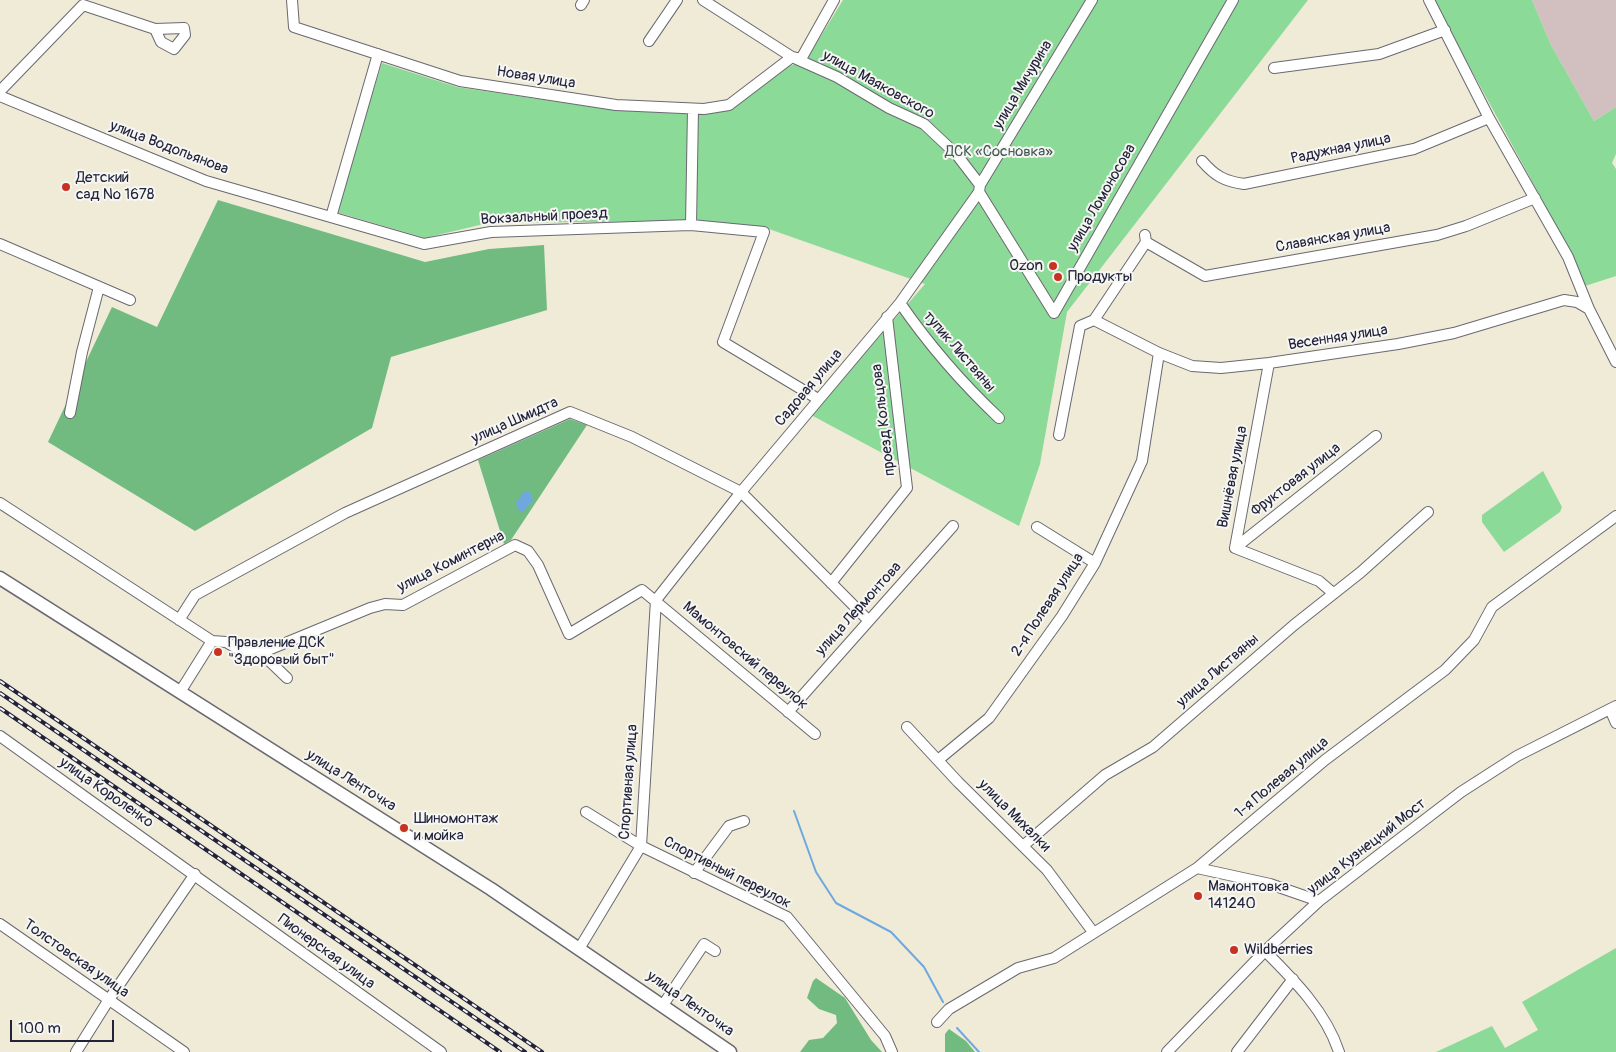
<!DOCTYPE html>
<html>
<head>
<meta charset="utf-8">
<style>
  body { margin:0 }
  #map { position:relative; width:1616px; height:1052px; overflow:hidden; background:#efebd7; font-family:Pangolin,sans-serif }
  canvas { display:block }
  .scale { position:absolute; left:10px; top:1020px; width:104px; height:22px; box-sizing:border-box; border:2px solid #22223b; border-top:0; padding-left:6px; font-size:15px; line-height:18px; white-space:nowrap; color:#22223b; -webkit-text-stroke:4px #f6f6f2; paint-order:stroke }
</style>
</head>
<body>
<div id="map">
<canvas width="1616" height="1052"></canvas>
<div class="scale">100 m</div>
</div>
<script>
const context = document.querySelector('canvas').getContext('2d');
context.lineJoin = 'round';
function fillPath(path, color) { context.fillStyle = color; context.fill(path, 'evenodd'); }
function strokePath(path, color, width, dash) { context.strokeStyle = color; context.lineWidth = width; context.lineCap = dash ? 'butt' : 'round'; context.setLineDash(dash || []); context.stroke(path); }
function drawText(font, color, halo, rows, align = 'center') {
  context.font = font + ' Pangolin,sans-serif'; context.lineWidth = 4; context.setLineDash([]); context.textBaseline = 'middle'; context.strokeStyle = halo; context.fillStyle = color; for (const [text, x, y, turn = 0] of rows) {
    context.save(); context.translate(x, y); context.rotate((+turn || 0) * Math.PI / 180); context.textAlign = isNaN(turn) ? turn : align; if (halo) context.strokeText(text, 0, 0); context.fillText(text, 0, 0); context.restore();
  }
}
const industrial = new Path2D(`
  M 1532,0 L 1616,0 L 1616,107 L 1594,121 L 1551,45 Z`);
const green = new Path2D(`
  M 843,0 L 1308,0 L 1067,312 L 1040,464 L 1019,526 L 811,415 L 925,284 L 769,229 L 693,221 L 488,223 L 425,238 L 336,212 L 382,63 L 457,87 L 613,110 L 703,115 L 729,109 L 788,66 L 805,62 Z
  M 1433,0 L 1532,0 L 1551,45 L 1594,121 L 1616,107 L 1616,154 L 1612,163 L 1616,169 L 1616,276 L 1585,286 L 1557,227 Z
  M 1543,471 L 1562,507 L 1560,512 L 1504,552 L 1482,522 L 1482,515 Z
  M 1616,948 L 1616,1052 L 1436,1052 L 1492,1026 L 1505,1048 L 1538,1030 L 1522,1002 Z`);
const forest = new Path2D(`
  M 218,200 L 425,262 L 489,249 L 544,245 L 547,310 L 391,357 L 372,428 L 195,531 L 48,442 L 112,307 L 157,327 Z
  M 570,419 L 587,425 L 511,540 L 504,544 L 478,460 Z
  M 816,978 L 845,998 L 871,1040 L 882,1052 L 800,1052 L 809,1040 L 823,1038 L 837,1023 L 836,1015 L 819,1009 L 807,998 L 813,981 Z
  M 949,1029 L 966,1041 L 975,1052 L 945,1052 L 945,1034 Z`);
const water = new Path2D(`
  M 524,492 L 530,492 L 533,501 L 522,513 L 518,509 L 516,503 Z`);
const stream = new Path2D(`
  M 794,811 L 816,872 L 836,903 L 891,932 L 924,967 L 943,1002
  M 957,1028 L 979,1052`);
const minor = new Path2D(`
  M 292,0 L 294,27 L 460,81 L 616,105 L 704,109 L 729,105 L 792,57
  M 703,0 L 792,57 L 837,77 L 889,108 L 924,124 L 957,155 L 980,185 L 979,192
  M 1429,0 L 1489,118 L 1568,257 L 1589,309 L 1616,362
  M 581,5 L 584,0
  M 649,41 L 677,0
  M 793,57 L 801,59 L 834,0
  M 1274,68 L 1379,54 L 1445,30
  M 0,91 L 83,5 L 155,29 L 184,28 L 185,35 L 174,49 L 161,42 L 155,29
  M 0,96 L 206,181 L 424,244 L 491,232 L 691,225 L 764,232 L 723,342 L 818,399
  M 1202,161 C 1215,176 1224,181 1244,184 L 1414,149 L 1489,118
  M 980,185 L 1092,0
  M 979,192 L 1054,313 L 1233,0
  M 331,217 L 378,54
  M 691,225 L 693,109
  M 1145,235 L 1146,242 L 1205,276 L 1437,235 L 1466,226 L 1535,198
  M 0,244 L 130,300
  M 900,303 C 929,345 962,383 999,418
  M 1094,320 L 1159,353 L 1192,366 L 1221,368 L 1269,363 L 1398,344 L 1454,333 L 1564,300 L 1577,302 L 1589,309
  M 1094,320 L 1146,242
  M 1269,363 L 1235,548 L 1319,581 L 1333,593
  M 70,413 L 82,352 L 99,287
  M 1059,435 L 1080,326 L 1094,320
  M 0,503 L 212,641 L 226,642 L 238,649 L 261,653 L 287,678
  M 1037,527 L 1095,563
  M 1235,548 L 1376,436
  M 831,583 L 907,488 L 887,317
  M 656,600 L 741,492 L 900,303 L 979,192
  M 179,620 L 195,595 L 345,513 L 570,412 L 632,437 L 741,492 L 868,620
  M 261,653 L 370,608 L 385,604 L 403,605 L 515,545 L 528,551 L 538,565 L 569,634 L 642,590 L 815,734
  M 180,692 L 212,641
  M 1610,709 L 1616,723
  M 788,712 L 953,526
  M 907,727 L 958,782 L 1047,870 L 1093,932
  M 0,736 L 441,1052
  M 938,760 L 989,718 L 1062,616 L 1095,563 L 1142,461 L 1159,353
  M 586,812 L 641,846 L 787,917 L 885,1036 L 892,1052
  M 1023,846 L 1105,775 L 1153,747 L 1294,625 L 1361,572 L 1428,512
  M 1197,868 L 1270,884 L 1319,901
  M 694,873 L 729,826 L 744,821
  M 0,924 L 184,1052
  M 579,949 L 641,846 L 656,600
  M 1265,951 C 1294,980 1326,1012 1339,1052
  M 663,1005 L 704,944 L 715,951
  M 937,1022 L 949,1009 L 1018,968 L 1054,958 L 1197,868 L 1325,760 L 1445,670 L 1474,640 L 1492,607 L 1616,516
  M 76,1052 L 108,1001 L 195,874
  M 1167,1052 L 1265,951 L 1319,901 L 1384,851 L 1461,792 L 1517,756 L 1616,706
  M 1237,1052 L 1293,979`);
const major = new Path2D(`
  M 0,578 L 491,889 L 730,1052`);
const rail = new Path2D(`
  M 0,681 L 542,1052
  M 0,693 L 525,1052
  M 0,708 L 500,1052`);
const markers = [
  [66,187,5,"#c8321e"],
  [1053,266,5,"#c8321e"],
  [1058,277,5,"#c8321e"],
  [218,652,5,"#c8321e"],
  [404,828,5,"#c8321e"],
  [1198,896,5,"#c8321e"],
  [1234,950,5,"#c8321e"]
];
const streetNames = [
  ["Новая улица",536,78,9],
  ["улица Маяковского",878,85,29],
  ["улица Мичурина",1023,85,-59],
  ["улица Водопьянова",169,148,21],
  ["Радужная улица",1341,149,-12],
  ["улица Ломоносова",1102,198,-60],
  ["Вокзальный проезд",544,217,-3],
  ["Славянская улица",1333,238,-10],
  ["Весенняя улица",1338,338,-9],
  ["тупик Листвяны",959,352,49],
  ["Садовая улица",809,388,-50],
  ["проезд Кольцова",884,420,-97],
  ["улица Шмидта",515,421,-24],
  ["Вишнёвая улица",1233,477,-79],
  ["Фруктовая улица",1296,480,-38],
  ["улица Коминтерна",451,562,-27],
  ["2-я Полевая улица",1048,605,-57],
  ["улица Лермонтова",859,609,-48],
  ["Мамонтовский переулок",745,656,40],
  ["улица Листвяны",1218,671,-41],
  ["1-я Полевая улица",1282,778,-40],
  ["улица Ленточка",351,781,32],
  ["Спортивная улица",629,782,-86],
  ["улица Короленко",106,793,35],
  ["улица Михалки",1014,816,45],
  ["улица Кузнецкий Мост",1367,847,-38],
  ["Спортивный переулок",727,873,27],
  ["Пионерская улица",326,952,36],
  ["Толстовская улица",76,959,35],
  ["улица Ленточка",690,1004,35]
];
const parkNames = [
  ["ДСК «Сосновка»",999,152]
];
const poiNames = [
  ["Детский",76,178],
  ["сад № 1678",76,195],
  ["Ozon",1043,266,"right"],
  ["Продукты",1068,277],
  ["Правление ДСК",228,643],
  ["\"Здоровый быт\"",228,660],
  ["Шиномонтаж",414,819],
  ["и мойка",414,836],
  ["Мамонтовка",1208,887],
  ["141240",1208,904],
  ["Wildberries",1244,950]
];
fillPath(industrial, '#d2bfc0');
fillPath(green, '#8cda98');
fillPath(forest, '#71ba80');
fillPath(water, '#6fa8df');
strokePath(stream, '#6fa8df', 2);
strokePath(minor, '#6a6872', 12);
strokePath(major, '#6a6872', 15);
strokePath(minor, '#fff', 10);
strokePath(major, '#fff', 12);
strokePath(rail, '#22223b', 4);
strokePath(rail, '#f6f6f2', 2, [5.5]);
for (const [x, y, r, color] of markers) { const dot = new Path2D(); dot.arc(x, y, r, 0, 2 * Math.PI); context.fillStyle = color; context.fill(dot); strokePath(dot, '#f6f6f2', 2); }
drawText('15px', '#22223b', '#f6f6f2', streetNames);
drawText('15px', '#425957', '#f6f6f2', parkNames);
drawText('15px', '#22223b', '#f6f6f2', poiNames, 'left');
</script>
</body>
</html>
